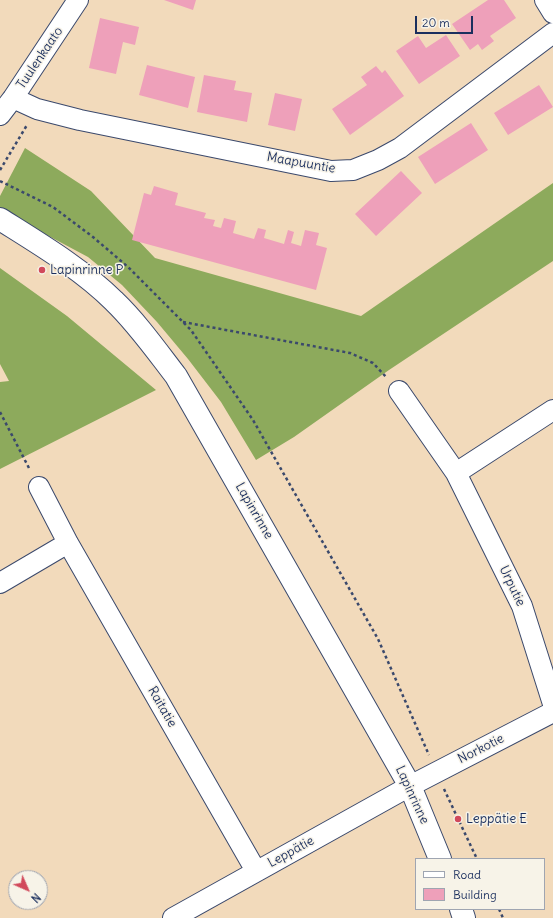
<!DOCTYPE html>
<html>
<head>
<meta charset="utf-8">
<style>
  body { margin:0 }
  #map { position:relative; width:553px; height:918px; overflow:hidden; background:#f2dabb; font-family:Delius,sans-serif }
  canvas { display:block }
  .legend { position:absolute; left:415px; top:858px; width:130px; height:52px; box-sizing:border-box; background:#f7f3e8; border:1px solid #9fa5b1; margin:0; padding:5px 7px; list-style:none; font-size:12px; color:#1b2f5e }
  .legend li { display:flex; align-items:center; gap:8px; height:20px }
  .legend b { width:20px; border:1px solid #9fa5b1 }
  .north { position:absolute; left:8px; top:870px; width:40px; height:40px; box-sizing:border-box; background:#f7f3e8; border:1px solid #9fa5b1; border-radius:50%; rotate:135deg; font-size:11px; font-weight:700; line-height:16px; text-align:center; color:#1b2f5e }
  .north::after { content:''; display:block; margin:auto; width:14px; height:18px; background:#d1495b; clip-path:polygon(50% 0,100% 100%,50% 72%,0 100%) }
  .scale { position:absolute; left:415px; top:16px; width:58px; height:18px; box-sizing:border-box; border:2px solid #1b2f5e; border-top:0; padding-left:5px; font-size:12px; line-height:14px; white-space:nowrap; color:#1b2f5e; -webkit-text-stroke:3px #f7f3e8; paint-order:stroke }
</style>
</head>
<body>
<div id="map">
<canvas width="553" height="918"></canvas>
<ul class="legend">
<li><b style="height:5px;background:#fff"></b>Road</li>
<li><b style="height:11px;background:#eea0ba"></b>Building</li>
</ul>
<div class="north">N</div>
<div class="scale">20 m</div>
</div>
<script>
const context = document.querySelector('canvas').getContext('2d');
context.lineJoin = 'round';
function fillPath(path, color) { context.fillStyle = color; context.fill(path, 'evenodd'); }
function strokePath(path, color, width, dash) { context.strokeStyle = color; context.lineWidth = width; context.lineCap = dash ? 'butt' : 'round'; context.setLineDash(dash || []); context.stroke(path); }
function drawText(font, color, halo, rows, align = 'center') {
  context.font = font + ' Delius,sans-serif'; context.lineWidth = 3; context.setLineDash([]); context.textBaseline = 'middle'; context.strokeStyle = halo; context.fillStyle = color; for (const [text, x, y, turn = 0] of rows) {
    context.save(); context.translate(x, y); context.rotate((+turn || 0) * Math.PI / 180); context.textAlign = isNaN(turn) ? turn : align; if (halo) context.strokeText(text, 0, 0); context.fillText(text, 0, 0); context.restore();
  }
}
const forest = new Path2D(`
  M 25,148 L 91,191 L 155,258 L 361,316 L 553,183 L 553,261 L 389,370 L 294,437 L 256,460 L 221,402 L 188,359 L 157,322 L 122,285 L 88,257 L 0,210 L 0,196 Z
  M 0,268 L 67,316 L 156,390 L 0,469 L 0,382 L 9,381 L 0,364 Z`);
const building = new Path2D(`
  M 164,0 L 196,0 L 193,10 Z
  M 488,0 L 504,0 L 516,18 L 490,36 L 494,41 L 482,50 L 478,44 L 470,50 L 452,24 Z
  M 100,18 L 139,27 L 135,45 L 123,42 L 116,74 L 89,68 Z
  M 446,35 L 460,56 L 419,84 L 396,51 L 418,36 L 426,48 Z
  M 147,65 L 195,77 L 188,108 L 139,95 Z
  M 376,66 L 382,73 L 385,70 L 404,96 L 350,135 L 332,109 L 367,85 L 361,77 Z
  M 204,75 L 236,81 L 234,90 L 252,93 L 247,122 L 197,112 Z
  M 539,85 L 553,107 L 508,135 L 494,113 Z
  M 275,93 L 302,99 L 295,131 L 268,125 Z
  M 471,123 L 488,150 L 435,184 L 418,157 Z
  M 401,171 L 422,193 L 376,236 L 355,214 Z
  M 154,186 L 178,193 L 175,205 L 206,213 L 204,218 L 215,220 L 213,226 L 221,228 L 224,218 L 236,221 L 233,233 L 254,239 L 258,228 L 266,230 L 264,238 L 284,244 L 288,230 L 294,232 L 291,243 L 301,246 L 305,230 L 319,233 L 316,245 L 327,248 L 316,290 L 132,240 L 144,193 L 151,195 Z`);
const path = new Path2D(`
  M 0,170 L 27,125
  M 0,181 L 53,207 L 93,237 L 128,267 L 191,330 L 253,420 L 378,639 L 429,755
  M 183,322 L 350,353 L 373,363 L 387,378
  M 0,412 L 30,470
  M 444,789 L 477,859
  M 499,909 L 503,918`);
const street = new Path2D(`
  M 545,0 L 553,13
  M 13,98 L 37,109 L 80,120 L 331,171 L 353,170 L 378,160 L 400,148 L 553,33
  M 0,115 L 13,98 L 78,0
  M 399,391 L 456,473 L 522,606 L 553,704
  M 456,473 L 553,410
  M 39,487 L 68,543 L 256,871
  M 0,583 L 68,543
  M 173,918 L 410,786 L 553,712`);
const secondary = new Path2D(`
  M 0,219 C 38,243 82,269 114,301 C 137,323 156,350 176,376 L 410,786 L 440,859
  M 461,909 L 464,918`);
const markers = [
  [42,270,4,"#d1495b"],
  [458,819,4,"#d1495b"]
];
const streetNames = [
  ["Tuulenkaato",40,58,-56],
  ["Maapuuntie",301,163,10],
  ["Lapinrinne",254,511,60],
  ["Urputie",512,586,64],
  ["Raitatie",162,707,60],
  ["Norkotie",481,749,-27],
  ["Lapinrinne",412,795,65],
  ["Leppätie",291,852,-29]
];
const poiNames = [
  ["Lapinrinne P",50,270],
  ["Leppätie E",466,819]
];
fillPath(forest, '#8daa5c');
fillPath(building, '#eea0ba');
strokePath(street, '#3b496c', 22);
strokePath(secondary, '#3b496c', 24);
strokePath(path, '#3b496c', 2.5, [3, 3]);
strokePath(street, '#fff', 20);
strokePath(secondary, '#fff', 22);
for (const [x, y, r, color] of markers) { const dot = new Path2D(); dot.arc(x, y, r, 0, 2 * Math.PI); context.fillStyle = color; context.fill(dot); strokePath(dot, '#f7f3e8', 1.5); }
drawText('13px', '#1b2f5e', '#f7f3e8', streetNames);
drawText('13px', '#1b2f5e', '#f7f3e8', poiNames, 'left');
</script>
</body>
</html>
